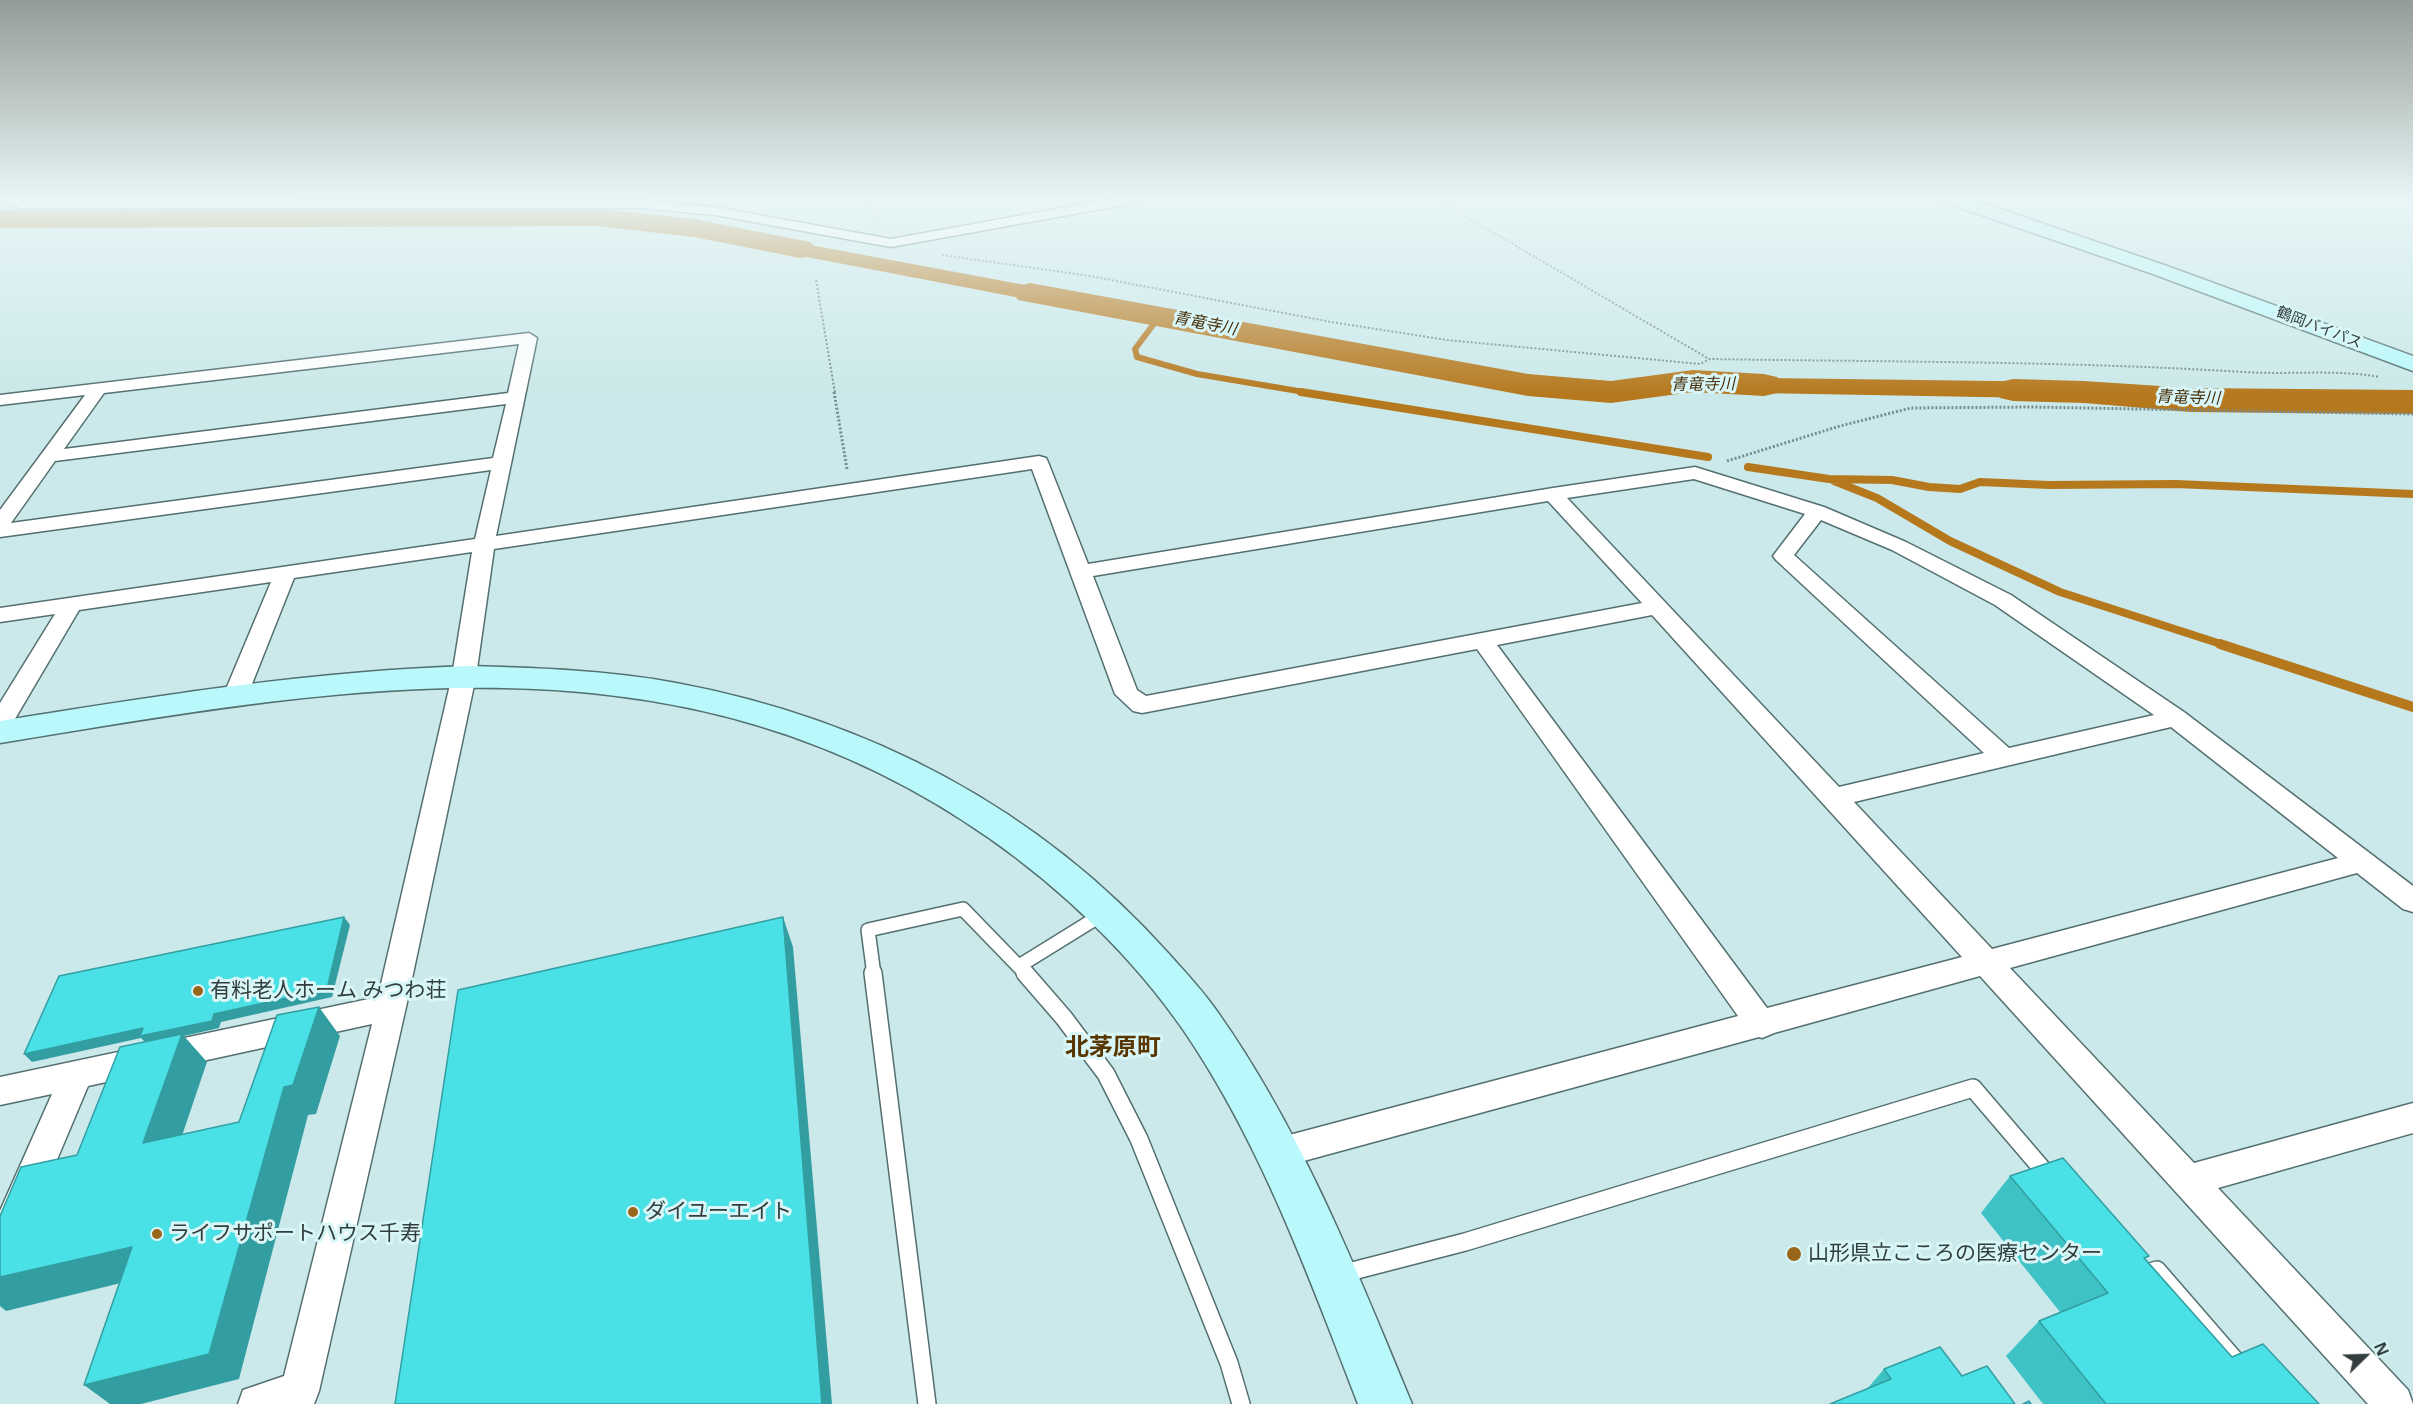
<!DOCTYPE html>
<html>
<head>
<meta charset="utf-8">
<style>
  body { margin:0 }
  #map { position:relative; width:2413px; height:1404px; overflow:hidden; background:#cbe9ea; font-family:"Noto Sans",sans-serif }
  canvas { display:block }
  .north { position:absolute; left:2335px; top:1326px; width:60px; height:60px; -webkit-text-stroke:4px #d8f6f7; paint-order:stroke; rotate:67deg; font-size:16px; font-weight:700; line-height:24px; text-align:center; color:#323e3e }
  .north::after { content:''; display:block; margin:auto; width:21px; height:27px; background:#323e3e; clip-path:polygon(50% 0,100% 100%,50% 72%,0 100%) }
</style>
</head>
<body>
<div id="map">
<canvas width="2413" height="1404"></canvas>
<div class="north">N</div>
</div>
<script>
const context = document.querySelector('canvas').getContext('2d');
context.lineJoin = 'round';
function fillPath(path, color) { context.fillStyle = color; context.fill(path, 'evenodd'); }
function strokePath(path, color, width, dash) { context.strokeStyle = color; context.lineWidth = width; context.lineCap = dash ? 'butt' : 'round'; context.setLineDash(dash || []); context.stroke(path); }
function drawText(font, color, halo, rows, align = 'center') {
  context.font = font + ' "Noto Sans","Noto Sans JP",sans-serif'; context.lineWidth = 6; context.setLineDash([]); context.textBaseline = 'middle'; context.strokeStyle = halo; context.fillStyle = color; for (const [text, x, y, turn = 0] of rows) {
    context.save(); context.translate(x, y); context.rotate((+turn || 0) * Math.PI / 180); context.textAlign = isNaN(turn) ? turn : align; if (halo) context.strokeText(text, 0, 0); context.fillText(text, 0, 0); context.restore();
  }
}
const water = new Path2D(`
  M 736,231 L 1105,300 L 1094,312 L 718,240 Z
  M 1690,377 L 2073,382 L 2093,399 L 1702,392 Z`);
const streamFar2 = new Path2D(`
  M 1159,317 L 1135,349 L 1137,357 L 1197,374 L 1310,393`);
const streamFar1 = new Path2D(`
  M 1301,392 L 1708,457
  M 1748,467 L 1829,479 L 1892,480 L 1929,487 L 1960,489 L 1980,482 L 2049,485 L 2176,484 L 2413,494
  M 1834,481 L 1877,498 L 1950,541 L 2060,592 L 2224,645`);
const stream = new Path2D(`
  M 2220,644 L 2413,707`);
const river = new Path2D(`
  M 596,208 L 694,219 L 800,240 L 811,242 L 816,249 L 811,256 L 800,258 L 694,237 L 596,226 L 0,228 L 0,210 Z
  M 1030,283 L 1528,374 L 1611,381 L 1693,370 L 1764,374 L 1777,377 L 1783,385 L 1777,393 L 1764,396 L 1693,392 L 1611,403 L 1528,396 L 1018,300 L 1013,293 L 1018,286 Z
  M 2013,379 L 2084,381 L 2191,388 L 2413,390 L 2413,414 L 2191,412 L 2084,403 L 2013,401 L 2000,398 L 1994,390 L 2000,382 Z`);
const pathFar1 = new Path2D(`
  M 863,199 L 880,222
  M 1436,199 L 1709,359
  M 942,255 L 1090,276 L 1331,322 L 1447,340 L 1700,364 L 1710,359 C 1888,362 2066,361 2244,372 C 2290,375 2335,369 2380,377
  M 816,280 L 835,393`);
const path = new Path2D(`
  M 834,392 L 847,469
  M 1727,461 L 1840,426 L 1911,408 L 2031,407 L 2413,414`);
const laneFar1 = new Path2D(`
  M 1019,966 L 1103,914
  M 874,975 L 868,930 L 963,909 L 1027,975`);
const lane = new Path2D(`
  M 873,973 L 927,1404
  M 1025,973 L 1064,1018 L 1106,1074 L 1139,1139 L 1229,1363 L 1241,1404
  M 1341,1274 L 1465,1242 L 1973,1088 L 2050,1178
  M 2140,1275 L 2157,1270 L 2242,1368`);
const street = new Path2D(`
  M 0,199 L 640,200 L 715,207 L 891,239 L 1111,199 L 1141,199 L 1135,203 L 891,247 L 715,215 L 640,208 L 21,208 Z
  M 529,333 L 537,338 L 496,536 L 1039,456 L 1046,458 L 1048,462 L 1088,564 L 1553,488 L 1695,467 L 1824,507 L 1906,542 L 2011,595 L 2184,712 L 2413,886 L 2413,912 L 2403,909 L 2357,873 L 2010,968 L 2194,1163 L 2413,1103 L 2413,1133 L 2218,1188 L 2408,1390 L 2413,1404 L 2368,1404 L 1980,976 L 1774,1033 L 1762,1038 L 1759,1037 L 1278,1168 L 1266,1164 L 1261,1153 L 1266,1142 L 1278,1138 L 1738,1016 L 1477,649 L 1142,713 L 1133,711 L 1115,694 L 1032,469 L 494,549 L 476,676 L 406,1007 L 319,1391 L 314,1404 L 238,1404 L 243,1390 L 284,1376 L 372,1024 L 88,1086 L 13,1264 L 0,1269 L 0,1211 L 52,1094 L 0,1105 L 0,1077 L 378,997 L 452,676 L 472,552 L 294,578 L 248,694 L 244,699 L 236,702 L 228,699 L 224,694 L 271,582 L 79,610 L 9,729 L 0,731 L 0,703 L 55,614 L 0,622 L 0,608 L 475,539 L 491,470 L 0,537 L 0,510 L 85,395 L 0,405 L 0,395 ZM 519,344 L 508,393 L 64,449 L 104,393 ZM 506,404 L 493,458 L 11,523 L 55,461 ZM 1694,479 L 1805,514 L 1773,556 L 1776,560 L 1984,753 L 1839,787 L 1567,498 ZM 1548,501 L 1642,603 L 1146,696 L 1137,690 L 1093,576 ZM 1821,520 L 1892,550 L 1995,605 L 2154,715 L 2009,748 L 1794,555 ZM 1652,615 L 1962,957 L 1767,1008 L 1497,645 ZM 2171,727 L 2338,858 L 1992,949 L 1854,802 Z`);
const secondary = new Path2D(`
  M 1943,199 L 1971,199 L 2167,266 L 2413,356 L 2413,371 L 2153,274 L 1946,203 Z
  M 469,666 C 538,668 608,670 676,683 C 868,719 1039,808 1169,954 C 1186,973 1204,992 1219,1014 C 1302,1132 1357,1271 1412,1404 L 1358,1404 C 1309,1277 1261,1144 1184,1031 C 1133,957 1062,889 989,838 C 680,622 346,686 0,743 L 0,721 C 156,696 311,671 469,666 Z`);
const wall = new Path2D(`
  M 2010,1176 L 2146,1259 L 2232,1357 L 2319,1404 L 2043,1404 L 2006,1356 L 2039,1321 L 2060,1312 L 1981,1213 Z
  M 1884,1369 L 1962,1376 L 1867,1389 Z`);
const shadedWall = new Path2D(`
  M 344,917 L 350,925 L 332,997 L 221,1022 L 219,1028 L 184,1036 L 207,1062 L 170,1171 L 143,1143 L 147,1044 L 141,1038 L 32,1062 L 24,1054 L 143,1028 L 214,1014 Z
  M 783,917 L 793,947 L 832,1404 L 822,1404 Z
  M 319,1007 L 340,1036 L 316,1114 L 308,1115 L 239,1379 L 141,1404 L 110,1404 L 84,1385 L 284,1087 Z
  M 132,1247 L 162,1273 L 6,1311 L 0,1306 L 0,1277 Z`);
const building = new Path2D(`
  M 344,917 L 327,989 L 214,1014 L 212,1021 L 140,1036 L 143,1028 L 24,1054 L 59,976 Z
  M 783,917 L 822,1404 L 395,1404 L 458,990 Z
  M 319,1007 L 293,1085 L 284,1087 L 209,1354 L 84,1385 L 132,1247 L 0,1277 L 0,1216 L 21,1167 L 77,1155 L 120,1047 L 182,1034 L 143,1143 L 239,1122 L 277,1015 Z
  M 2063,1158 L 2149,1256 L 2144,1258 L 2232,1357 L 2263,1344 L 2319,1404 L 2106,1404 L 2039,1321 L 2108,1293 L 2010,1176 Z
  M 1940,1347 L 1962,1376 L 1987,1366 L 2015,1404 L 1830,1404 L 1891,1379 L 1884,1369 Z
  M 2029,1401 L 2031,1404 L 2023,1404 Z`);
const markers = [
  [198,991,6,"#99651a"],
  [633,1212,6,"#99651a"],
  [157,1234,6,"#99651a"],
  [1794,1254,8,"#99651a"]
];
const farStreetnames = [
  ["鶴岡バイパス",2319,328,21]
];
const farWaternames = [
  ["青竜寺川",1205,324,11],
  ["青竜寺川",1703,385,-1],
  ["青竜寺川",2188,398,2]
];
const nearPoinames = [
  ["有料老人ホーム みつわ荘",210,991],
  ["ダイユーエイト",645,1212],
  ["ライフサポートハウス千寿",169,1234],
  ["山形県立こころの医療センター",1808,1254]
];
const nearNeighbourhoodnames = [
  ["北茅原町",1113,1048]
];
fillPath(water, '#b5781d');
strokePath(streamFar2, '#b5781d', 6);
strokePath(streamFar1, '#b5781d', 8);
strokePath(stream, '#b5781d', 10);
fillPath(river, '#b5781d');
strokePath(laneFar1, '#546f6f', 16);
strokePath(lane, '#546f6f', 20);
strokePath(street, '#546f6f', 3);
strokePath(secondary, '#546f6f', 3);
strokePath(pathFar1, '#788c8d', 2, [2, 2]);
strokePath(path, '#788c8d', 3, [2, 2]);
strokePath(laneFar1, '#fff', 13);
strokePath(lane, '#fff', 17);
fillPath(street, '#fff');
fillPath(secondary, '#baf9fb');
fillPath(wall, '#3fc2c6');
fillPath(shadedWall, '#339ea1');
fillPath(building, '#49e1e6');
strokePath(building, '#339ea1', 1.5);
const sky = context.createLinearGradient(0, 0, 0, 396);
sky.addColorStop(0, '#939c97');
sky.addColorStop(0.5, '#e8f5f6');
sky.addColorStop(1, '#e8f5f600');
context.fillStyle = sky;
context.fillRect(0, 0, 2413, 396);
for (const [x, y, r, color] of markers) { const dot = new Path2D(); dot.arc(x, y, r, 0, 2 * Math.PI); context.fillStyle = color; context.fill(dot); strokePath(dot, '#d8f6f7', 2); }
drawText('15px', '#323e3e', '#d8f6f7', farStreetnames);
drawText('italic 16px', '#482e0a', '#d8f6f7', farWaternames);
drawText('21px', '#323e3e', '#d8f6f7', nearPoinames, 'left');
drawText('bold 24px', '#593600', '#d8f6f7', nearNeighbourhoodnames);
</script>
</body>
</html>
